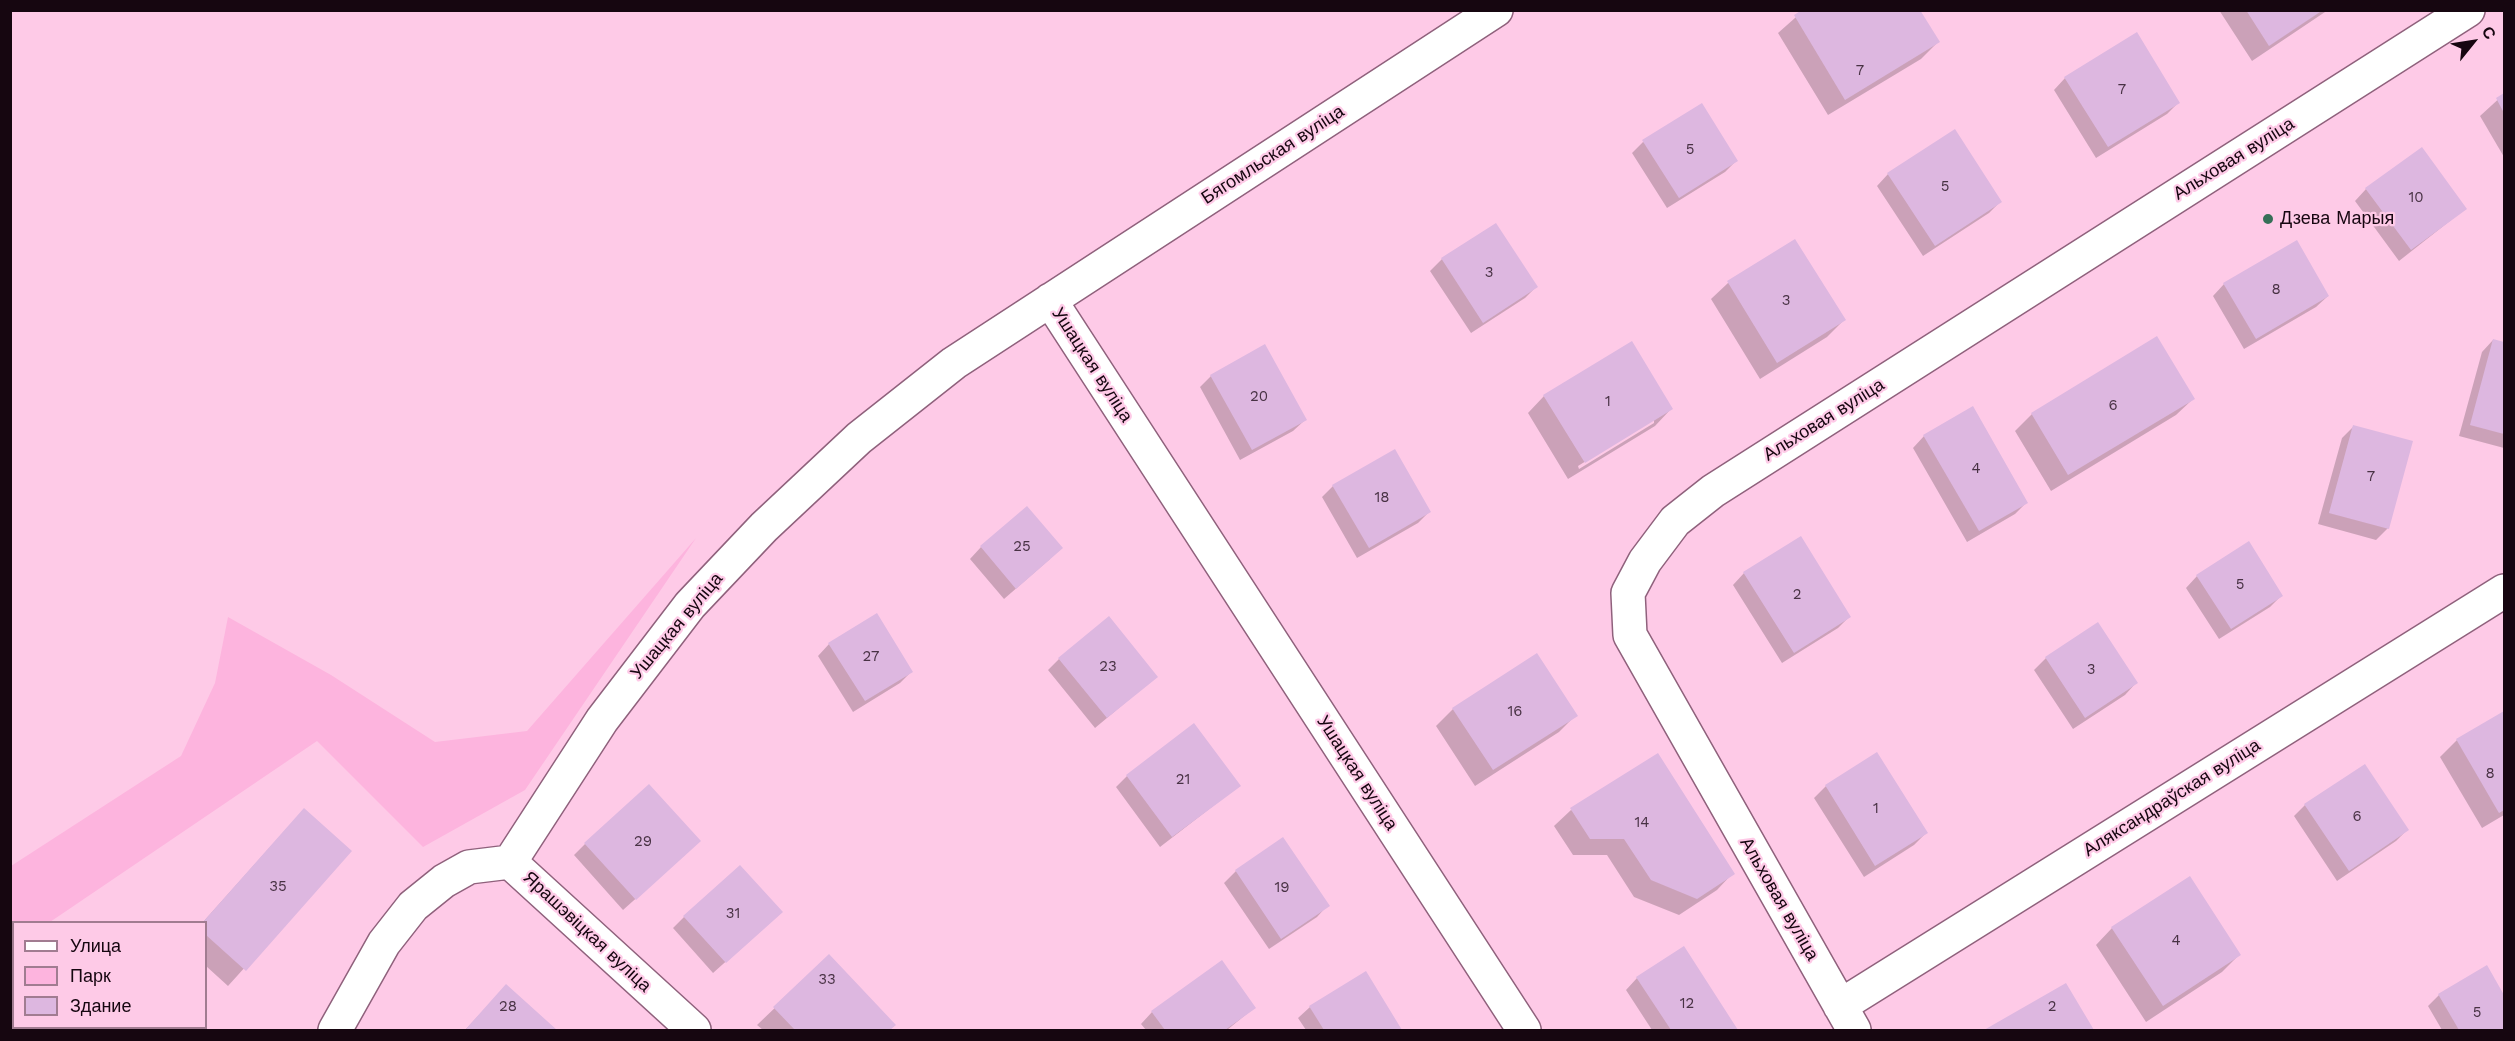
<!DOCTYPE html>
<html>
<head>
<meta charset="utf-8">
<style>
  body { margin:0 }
  #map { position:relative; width:2515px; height:1041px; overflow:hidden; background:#fecae7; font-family:"Work Sans",sans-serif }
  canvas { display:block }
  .frame { position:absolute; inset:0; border:12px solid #160610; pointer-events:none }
  .legend { position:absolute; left:12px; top:921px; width:195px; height:108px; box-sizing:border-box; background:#fecae7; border:2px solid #a17c91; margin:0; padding:8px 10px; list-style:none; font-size:18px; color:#160610 }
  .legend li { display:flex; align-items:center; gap:12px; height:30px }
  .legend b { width:30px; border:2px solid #a17c91 }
  .north { position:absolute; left:2443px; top:12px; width:60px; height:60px; -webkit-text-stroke:4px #fecae7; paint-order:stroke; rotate:60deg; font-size:16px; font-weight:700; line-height:24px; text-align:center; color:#160610 }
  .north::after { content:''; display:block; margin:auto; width:21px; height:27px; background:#160610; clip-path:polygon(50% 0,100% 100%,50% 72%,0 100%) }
</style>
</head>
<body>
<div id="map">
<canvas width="2515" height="1041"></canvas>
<div class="frame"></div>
<ul class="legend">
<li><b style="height:8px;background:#fff"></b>Улица</li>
<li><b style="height:16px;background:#fdb4de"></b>Парк</li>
<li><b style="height:16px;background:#ddb7e0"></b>Здание</li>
</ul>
<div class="north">С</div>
</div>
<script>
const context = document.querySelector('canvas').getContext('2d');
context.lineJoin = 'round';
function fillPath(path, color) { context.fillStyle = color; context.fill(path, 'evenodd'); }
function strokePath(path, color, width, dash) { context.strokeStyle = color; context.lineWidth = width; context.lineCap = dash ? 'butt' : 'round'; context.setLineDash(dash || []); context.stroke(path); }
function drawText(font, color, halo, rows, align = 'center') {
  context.font = font + ' "Work Sans",sans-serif'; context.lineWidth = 4.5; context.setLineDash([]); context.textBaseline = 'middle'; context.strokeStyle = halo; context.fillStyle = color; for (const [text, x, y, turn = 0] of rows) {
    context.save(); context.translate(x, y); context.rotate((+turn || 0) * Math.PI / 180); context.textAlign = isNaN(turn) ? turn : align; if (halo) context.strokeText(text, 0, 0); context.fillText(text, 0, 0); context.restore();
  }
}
const green = new Path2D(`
  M 696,538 L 525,790 L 423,847 L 317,741 L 50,922 L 14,922 L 13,947 L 11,949 L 11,866 L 181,756 L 215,683 L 228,617 L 331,675 L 435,742 L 527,731 Z`);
const shadow = new Path2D(`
  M 1804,10 L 1938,42 L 1921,59 L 1828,115 L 1778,33 Z
  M 2219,10 L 2328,10 L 2252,61 Z
  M 2065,78 L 2178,103 L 2167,114 L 2096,158 L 2054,90 Z
  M 2504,94 L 2504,157 L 2480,116 Z
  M 1643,142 L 1737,160 L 1725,172 L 1667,208 L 1632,153 Z
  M 1888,174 L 2000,202 L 1989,213 L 1923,256 L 1877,186 Z
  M 2366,189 L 2465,209 L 2399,261 L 2355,201 Z
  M 1496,225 L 1536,287 L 1525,298 L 1471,333 L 1430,271 L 1442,259 Z
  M 1794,242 L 1844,320 L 1827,337 L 1760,379 L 1711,299 L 1728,283 Z
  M 2224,284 L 2328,296 L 2316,307 L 2244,349 L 2213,296 Z
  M 2493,340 L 2504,343 L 2504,448 L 2459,436 L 2482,352 Z
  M 1211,376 L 1305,420 L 1293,431 L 1240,460 L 1200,387 Z
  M 1544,396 L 1671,409 L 1655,426 L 1568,479 L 1528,413 ZM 1654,419 L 1654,423 L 1579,469 L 1578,466 Z
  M 2193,399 L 2176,415 L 2051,491 L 2015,431 L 2032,414 Z
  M 2353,427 L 2388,528 L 2376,540 L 2318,524 L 2342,438 Z
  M 1924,436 L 2026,503 L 2015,514 L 1967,542 L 1913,448 Z
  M 1333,486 L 1429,512 L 1418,523 L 1357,558 L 1322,497 Z
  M 981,547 L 1050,559 L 1004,599 L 970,559 Z
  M 1744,573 L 1849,617 L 1838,628 L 1782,663 L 1733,585 Z
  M 2197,576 L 2282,595 L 2270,607 L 2219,639 L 2186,588 Z
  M 2097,624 L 2136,683 L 2125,695 L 2073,729 L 2034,670 L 2046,658 Z
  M 829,644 L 911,672 L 900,683 L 853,712 L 818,656 Z
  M 1059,659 L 1156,677 L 1095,728 L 1048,670 Z
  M 1453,709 L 1576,715 L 1559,732 L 1475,786 L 1436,726 Z
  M 2504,713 L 2504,815 L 2482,828 L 2440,757 L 2457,740 Z
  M 1876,754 L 1926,833 L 1914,845 L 1864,877 L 1814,798 L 1826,786 Z
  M 1127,776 L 1239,786 L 1160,847 L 1116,787 Z
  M 2305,805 L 2407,830 L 2396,841 L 2337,881 L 2294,816 Z
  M 1571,810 L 1733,873 L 1717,890 L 1679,915 L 1634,897 L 1607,855 L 1573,855 L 1554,826 Z
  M 288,827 L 350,851 L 228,986 L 206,966 L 206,922 L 203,922 Z
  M 1283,839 L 1328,905 L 1317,917 L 1269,949 L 1224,883 L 1236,871 Z
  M 585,844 L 688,852 L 623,910 L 574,855 Z
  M 684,917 L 769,923 L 713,973 L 673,928 Z
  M 2112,928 L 2239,955 L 2222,972 L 2146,1022 L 2096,945 Z
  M 1684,948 L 1737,1030 L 1652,1030 L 1626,990 L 1637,978 Z
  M 829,956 L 894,1025 L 888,1030 L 763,1030 L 757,1025 Z
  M 2487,967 L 2504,998 L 2504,1030 L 2442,1030 L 2428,1006 L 2439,995 Z
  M 1365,973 L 1400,1030 L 1306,1030 L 1298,1018 L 1310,1007 Z
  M 2066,985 L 2092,1030 L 1987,1030 Z
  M 506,986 L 555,1030 L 465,1030 Z
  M 1254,1008 L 1227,1030 L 1146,1030 L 1141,1024 L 1152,1012 Z
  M 74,1028 L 194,1028 L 192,1030 L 72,1030 Z`);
const building = new Path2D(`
  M 1802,10 L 1920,10 L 1940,42 L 1845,100 L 1794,15 Z
  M 2246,10 L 2323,10 L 2269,46 Z
  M 2137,32 L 2180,103 L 2108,147 L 2064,77 Z
  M 2504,93 L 2504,113 L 2496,98 Z
  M 1702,103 L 1738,161 L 1679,198 L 1642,140 Z
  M 1955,129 L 2002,202 L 1935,246 L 1887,173 Z
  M 2422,147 L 2467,209 L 2411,250 L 2365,188 Z
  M 1496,223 L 1538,287 L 1483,323 L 1441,258 Z
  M 1795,239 L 1846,320 L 1777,363 L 1727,281 Z
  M 2297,240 L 2329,296 L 2256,339 L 2223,283 Z
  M 2157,336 L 2195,399 L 2068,475 L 2031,413 Z
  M 2493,339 L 2504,342 L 2504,434 L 2470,425 Z
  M 1632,341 L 1673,409 L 1585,463 L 1543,395 Z
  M 1265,344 L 1307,420 L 1252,450 L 1210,375 Z
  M 1973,406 L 2028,503 L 1979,531 L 1923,435 Z
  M 2353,425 L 2413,441 L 2389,529 L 2329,513 Z
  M 1395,449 L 1431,512 L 1369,548 L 1332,485 Z
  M 1027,506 L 1063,548 L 1016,589 L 980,546 Z
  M 1801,536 L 1851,617 L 1794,653 L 1743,572 Z
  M 2249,541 L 2283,596 L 2231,629 L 2196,575 Z
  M 877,613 L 913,672 L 865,701 L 828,643 Z
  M 1109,616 L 1158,677 L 1107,718 L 1058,658 Z
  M 2098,622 L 2138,683 L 2085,718 L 2045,657 Z
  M 1537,653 L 1578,716 L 1493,770 L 1452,708 Z
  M 2504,711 L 2504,810 L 2499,813 L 2456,739 Z
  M 1194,723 L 1241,786 L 1172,837 L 1126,775 Z
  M 1877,752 L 1928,833 L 1875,866 L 1825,785 Z
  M 1658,753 L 1735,874 L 1697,899 L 1651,880 L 1624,839 L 1590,839 L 1570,808 Z
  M 2365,764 L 2409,830 L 2349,871 L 2304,804 Z
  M 649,784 L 701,841 L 636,900 L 584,843 Z
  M 304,808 L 352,851 L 246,971 L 206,935 L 206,922 L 203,922 Z
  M 1283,837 L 1330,906 L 1281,939 L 1235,870 Z
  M 740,865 L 783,912 L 726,963 L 683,916 Z
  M 2190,876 L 2241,955 L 2163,1006 L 2111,927 Z
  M 1684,946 L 1738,1030 L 1671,1030 L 1636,977 Z
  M 829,954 L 896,1025 L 890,1030 L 795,1030 L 773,1007 Z
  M 1222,960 L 1256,1008 L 1225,1030 L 1165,1030 L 1151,1011 Z
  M 2487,965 L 2504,995 L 2504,1030 L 2459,1030 L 2438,994 Z
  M 1366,971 L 1402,1030 L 1324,1030 L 1309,1006 Z
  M 2066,983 L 2094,1030 L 1984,1030 Z
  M 506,984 L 557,1030 L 465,1030 Z
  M 81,1028 L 196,1028 L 194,1030 L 85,1030 Z`);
const minor = new Path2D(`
  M 1050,300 L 1524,1030
  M 510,862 L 602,720 L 690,605 L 764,527 L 859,438 L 954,363 L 1496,10
  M 510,862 L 694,1030
  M 1840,1006 L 2504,591
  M 335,1030 L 384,943 L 413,906 L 444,881 L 469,867 L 510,862
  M 1854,1030 L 1630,635 L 1628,593 L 1645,561 L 1675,521 L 1713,491 L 2468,10`);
const markers = [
  [2268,219,6,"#366f57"]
];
const numberNames = [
  ["7",1860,71],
  ["7",2122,90],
  ["5",1690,150],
  ["5",1945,187],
  ["10",2416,198],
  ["3",1489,273],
  ["8",2276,290],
  ["3",1786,301],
  ["20",1259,397],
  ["1",1608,402],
  ["6",2113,406],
  ["4",1976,469],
  ["7",2371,477],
  ["18",1382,498],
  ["25",1022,547],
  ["5",2240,585],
  ["2",1797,595],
  ["27",871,657],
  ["23",1108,667],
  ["3",2091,670],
  ["16",1515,712],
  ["8",2490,774],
  ["21",1183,780],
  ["1",1876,809],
  ["6",2357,817],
  ["14",1642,823],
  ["29",643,842],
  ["35",278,887],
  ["19",1282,888],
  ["31",733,914],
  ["4",2176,941],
  ["33",827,980],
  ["12",1687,1004],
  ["28",508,1007],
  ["2",2052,1007],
  ["5",2477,1013]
];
const streetNames = [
  ["Бягомльская вуліца",1273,155,-33],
  ["Альховая вуліца",2234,159,-32],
  ["Ушацкая вуліца",1092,365,57],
  ["Альховая вуліца",1824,420,-32],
  ["Ушацкая вуліца",677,626,-50],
  ["Ушацкая вуліца",1357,773,57],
  ["Аляксандраўская вуліца",2172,798,-32],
  ["Альховая вуліца",1779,899,60],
  ["Ярашэвіцкая вуліца",587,932,43]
];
const poiNames = [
  ["Дзева Марыя",2280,219]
];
fillPath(green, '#fdb4de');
fillPath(shadow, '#0003');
fillPath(building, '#ddb7e0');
strokePath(minor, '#8f617c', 36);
strokePath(minor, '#fff', 33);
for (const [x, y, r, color] of markers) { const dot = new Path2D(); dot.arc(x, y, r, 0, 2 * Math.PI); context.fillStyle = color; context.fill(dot); strokePath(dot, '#fecae7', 2); }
drawText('15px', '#483244', null, numberNames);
drawText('18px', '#160610', '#fecae7', streetNames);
drawText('18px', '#160610', '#fecae7', poiNames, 'left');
</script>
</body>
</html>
